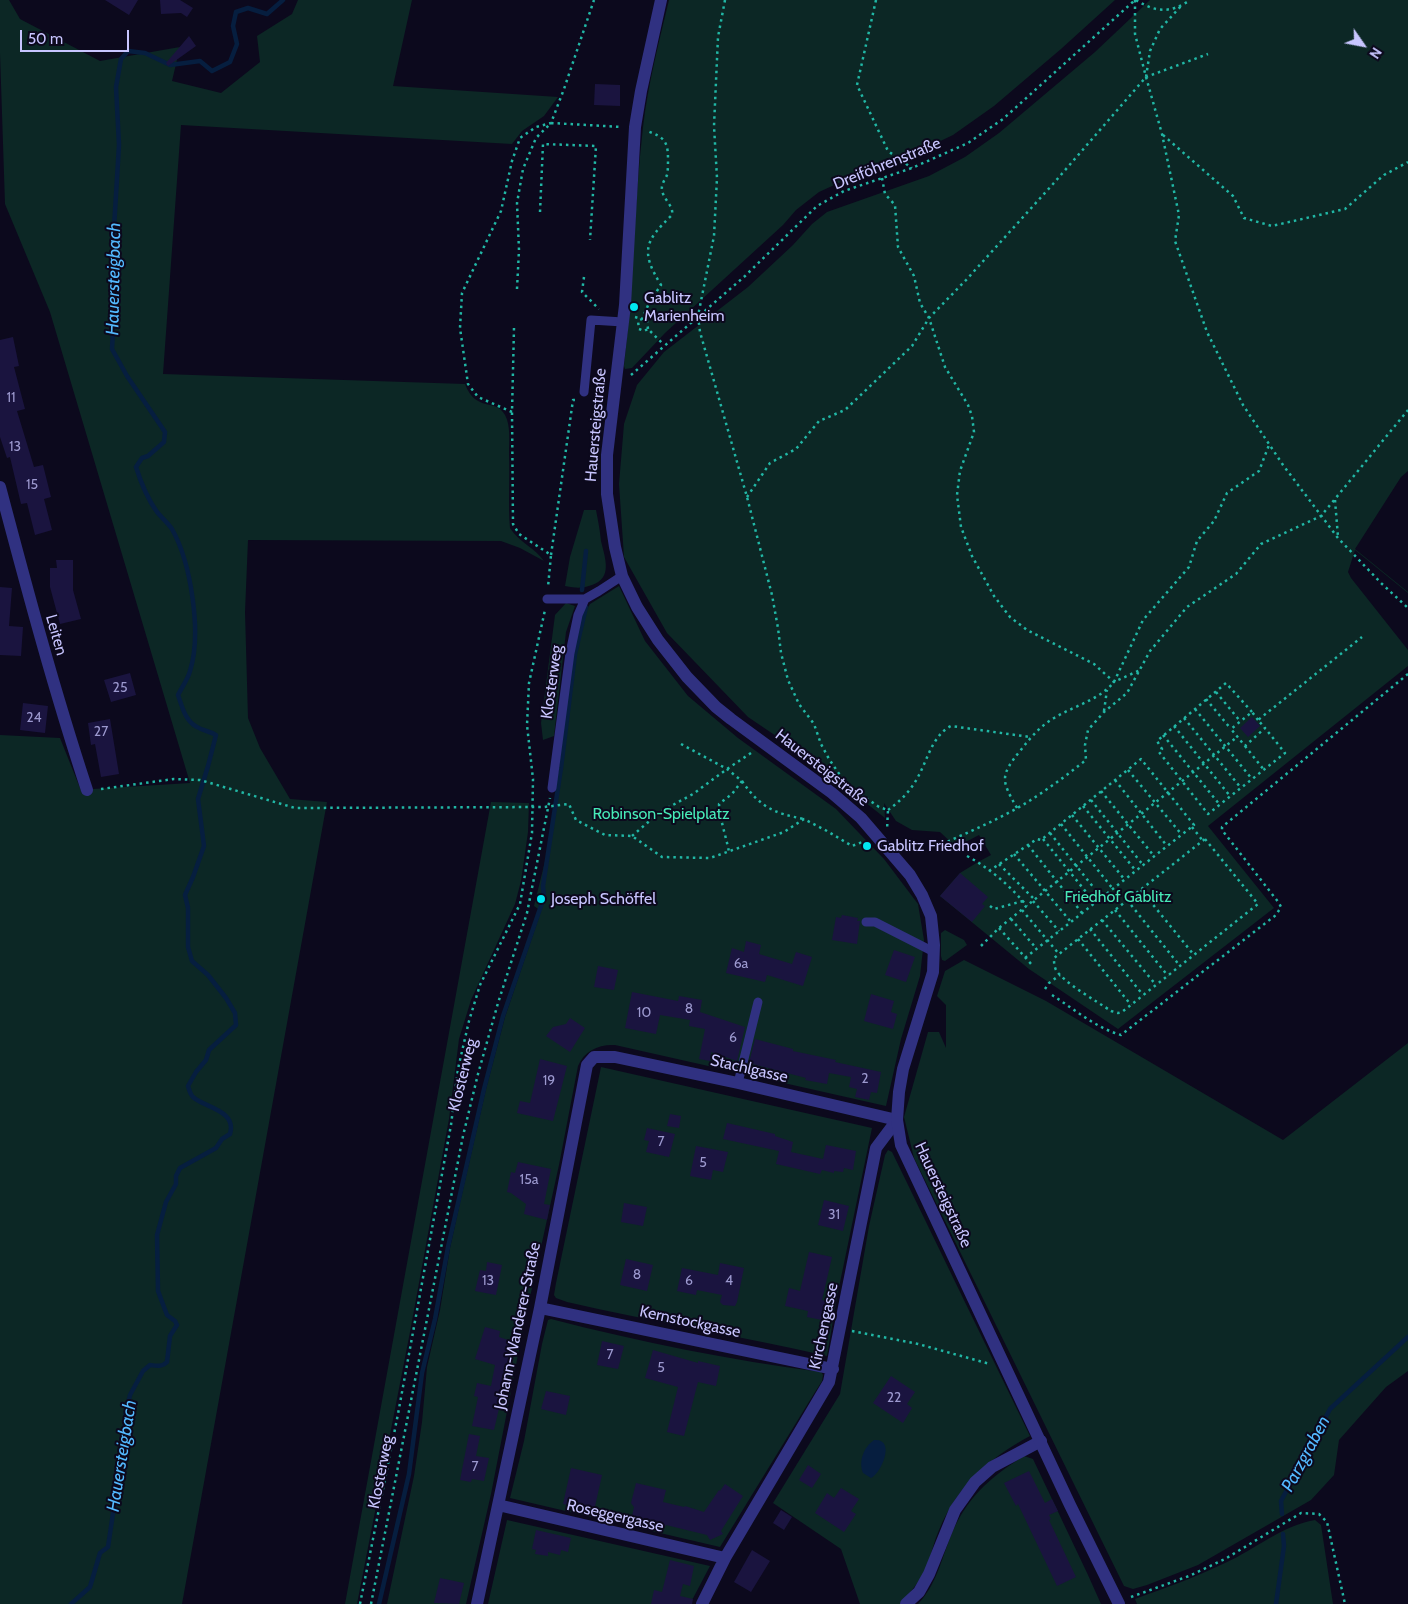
<!DOCTYPE html>
<html>
<head>
<meta charset="utf-8">
<style>
  body { margin:0 }
  #map { position:relative; width:1408px; height:1604px; overflow:hidden; background:#0c091d; font-family:Cabin,sans-serif }
  canvas { display:block }
  .north { position:absolute; left:1338px; top:20px; width:50px; height:50px; -webkit-text-stroke:4px #0c091d; paint-order:stroke; rotate:123deg; font-size:14px; font-weight:700; line-height:20px; text-align:center; color:#c8c5ff }
  .north::after { content:''; display:block; margin:auto; width:18px; height:22px; background:#c8c5ff; clip-path:polygon(50% 0,100% 100%,50% 72%,0 100%) }
  .scale { position:absolute; left:20px; top:30px; width:109px; height:22px; box-sizing:border-box; border:2px solid #c8c5ff; border-top:0; padding-left:6px; font-size:15px; line-height:18px; white-space:nowrap; color:#c8c5ff; -webkit-text-stroke:4px #0c091d; paint-order:stroke }
</style>
</head>
<body>
<div id="map">
<canvas width="1408" height="1604"></canvas>
<div class="north">N</div>
<div class="scale">50 m</div>
</div>
<script>
const context = document.querySelector('canvas').getContext('2d');
context.lineJoin = 'round';
function fillPath(path, color) { context.fillStyle = color; context.fill(path, 'evenodd'); }
function strokePath(path, color, width, dash) { context.strokeStyle = color; context.lineWidth = width; context.lineCap = dash ? 'butt' : 'round'; context.setLineDash(dash || []); context.stroke(path); }
function drawText(font, color, halo, rows, align = 'center') {
  context.font = font + ' Cabin,sans-serif'; context.lineWidth = 4; context.setLineDash([]); context.textBaseline = 'middle'; context.strokeStyle = halo; context.fillStyle = color; for (const [text, x, y, turn = 0] of rows) {
    context.save(); context.translate(x, y); context.rotate((+turn || 0) * Math.PI / 180); context.textAlign = isNaN(turn) ? turn : align; if (halo) context.strokeText(text, 0, 0); context.fillText(text, 0, 0); context.restore();
  }
}
const green = new Path2D(`
  M 0,0 L 9,0 L 20,19 L 100,61 L 180,47 L 172,81 L 221,93 L 260,62 L 257,36 L 292,14 L 298,0 L 412,0 L 393,86 L 558,97 L 544,116 L 522,131 L 512,144 L 181,125 L 163,374 L 465,384 C 476,413 496,398 505,415 C 511,426 509,442 509,454 C 510,478 508,504 510,528 C 519,542 535,548 544,561 L 520,548 L 501,541 L 248,540 L 245,612 L 248,718 L 260,748 L 290,799 L 327,802 L 182,1604 L 0,1604 L 0,735 L 60,738 L 82,793 L 93,789 L 190,783 L 50,312 L 5,204 L 0,53 Z
  M 669,0 L 1115,0 L 1061,49 L 994,106 L 953,135 L 911,155 L 854,176 L 819,192 L 796,210 L 783,225 L 665,333 L 632,368 L 625,369 L 624,366 C 633,287 634,206 643,127 C 648,84 659,42 669,0 Z
  M 1150,0 L 1408,0 L 1408,471 L 1401,477 L 1355,549 L 1408,592 L 1408,593 L 1355,550 L 1348,572 L 1351,578 L 1408,650 L 1408,666 L 1208,826 L 1274,908 L 1118,1029 L 1029,969 L 940,896 L 960,873 L 978,862 L 991,855 L 979,835 L 956,847 L 940,832 L 912,830 L 896,821 L 884,803 L 885,818 L 813,761 L 748,717 L 667,633 L 624,557 L 619,484 L 624,424 L 637,385 L 664,352 L 748,287 L 793,245 L 812,224 L 827,212 L 929,176 L 965,157 L 999,133 L 1095,52 Z
  M 584,510 L 596,510 C 598,520 600,531 601,541 C 605,558 613,578 592,585 C 580,589 577,588 565,586 L 570,557 Z
  M 619,586 L 645,641 L 688,696 L 738,738 L 836,809 L 884,859 L 918,904 L 924,940 L 920,976 L 901,1039 L 886,1106 L 615,1045 C 599,1044 584,1051 578,1066 L 559,1165 L 523,1329 L 491,1494 L 466,1604 L 387,1604 L 414,1476 L 422,1422 L 427,1367 L 440,1310 L 450,1248 L 461,1198 L 486,1089 L 505,1017 L 541,911 L 534,906 L 546,857 L 560,768 L 573,656 L 581,619 L 590,604 Z
  M 566,603 L 575,606 L 566,632 L 554,736 L 543,740 L 541,723 L 555,615 Z
  M 491,802 L 529,803 L 528,832 L 521,881 L 515,904 L 471,1000 L 459,1039 L 449,1119 L 410,1332 L 357,1604 L 345,1604 Z
  M 945,930 L 964,940 L 967,945 L 945,961 L 942,960 L 941,956 L 941,933 Z
  M 964,960 L 1046,1001 L 1283,1140 L 1408,1043 L 1408,1371 L 1386,1387 L 1339,1440 L 1334,1475 L 1311,1500 L 1198,1565 L 1147,1585 L 1133,1589 L 1124,1586 L 914,1158 L 904,1117 L 928,1032 L 939,1032 L 946,1048 L 946,1005 L 937,996 L 945,971 Z
  M 601,1067 L 872,1128 L 837,1297 L 827,1356 C 741,1336 653,1322 567,1302 L 556,1298 L 554,1295 L 556,1283 Z
  M 888,1150 L 892,1152 L 1030,1436 C 988,1459 958,1485 939,1530 C 934,1541 932,1552 928,1563 C 922,1579 911,1592 900,1604 L 860,1604 L 841,1549 L 773,1503 L 840,1394 L 869,1226 L 885,1155 Z
  M 551,1319 C 640,1342 730,1360 821,1372 L 823,1375 L 822,1381 L 815,1392 L 720,1547 L 510,1498 L 524,1441 L 542,1344 L 548,1320 Z
  M 1024,1456 L 1033,1459 L 1088,1575 L 1101,1604 L 918,1604 C 936,1585 941,1561 950,1538 C 965,1499 990,1477 1024,1456 Z
  M 507,1520 L 710,1566 L 690,1604 L 488,1604 Z
  M 1315,1520 L 1321,1525 L 1333,1604 L 1137,1604 L 1135,1599 C 1165,1588 1196,1577 1225,1563 C 1256,1549 1281,1526 1315,1520 Z`);
const water = new Path2D(`
  M 874,1440 C 896,1438 882,1472 871,1478 L 863,1473 C 858,1461 864,1447 874,1440 Z`);
const stream = new Path2D(`
  M 582,590 L 586,551
  M 1282,1514 L 1281,1501 L 1330,1409 L 1408,1337
  M 71,1604 L 90,1587 L 100,1553 L 108,1547 L 123,1446 L 126,1412 L 130,1395 L 143,1371 L 150,1365 C 157,1366 162,1367 167,1362 L 170,1336 L 177,1325 L 175,1321 L 167,1315 L 158,1291 L 157,1235 L 166,1202 L 176,1184 L 176,1176 L 180,1168 L 216,1148 L 222,1139 L 230,1134 C 237,1110 205,1108 193,1097 C 190,1094 189,1089 188,1086 L 196,1072 L 206,1060 L 209,1050 L 236,1025 L 235,1013 L 226,998 L 208,975 L 192,961 L 188,947 L 188,908 L 185,895 L 193,877 L 204,846 L 198,799 L 208,766 L 216,735 C 210,731 203,731 197,727 C 185,721 182,706 178,695 C 182,687 188,679 190,671 C 202,633 191,563 172,529 C 168,523 162,518 157,512 C 147,498 141,483 136,467 L 142,458 L 148,456 L 164,442 L 165,432 L 127,376 L 112,349 L 113,332 L 111,278 L 119,145 L 116,87 L 121,59 L 128,51 L 145,53 L 170,65 L 200,61 L 212,71 L 230,62 L 237,44 L 233,26 L 236,12 L 248,8 L 267,14 L 283,0
  M 379,1604 L 409,1474 L 422,1373 L 435,1319 L 448,1247 L 484,1089 L 503,1016 L 544,897 L 543,886 L 561,768 L 575,654 L 586,607
  M 1276,1604 L 1284,1546 L 1283,1534`);
const building = new Path2D(`
  M 105,0 L 138,0 L 129,15 Z
  M 160,0 L 180,0 L 193,8 L 187,17 L 181,13 L 161,14 Z
  M 189,36 L 196,46 L 168,66 L 166,63 Z
  M 595,84 L 620,85 L 620,106 L 594,105 Z
  M 13,337 L 19,366 L 14,367 L 25,409 L 17,411 L 34,467 L 43,465 L 51,497 L 44,499 L 52,530 L 35,535 L 27,503 L 21,504 L 10,457 L 7,458 L 0,437 L 0,340 Z
  M 56,560 L 73,560 L 73,590 L 81,619 L 60,624 L 50,587 L 50,568 L 57,568 Z
  M 0,587 L 12,588 L 9,626 L 23,627 L 21,656 L 0,655 Z
  M 130,673 L 136,695 L 111,702 L 104,680 Z
  M 23,703 L 48,706 L 45,733 L 20,730 Z
  M 1252,717 L 1260,726 L 1248,737 L 1240,728 Z
  M 110,719 L 119,774 L 101,777 L 95,744 L 91,745 L 88,723 Z
  M 960,873 L 988,897 L 982,904 L 985,906 L 972,922 L 940,896 Z
  M 842,915 L 858,918 L 857,921 L 860,921 L 857,944 L 832,940 L 836,917 L 841,918 Z
  M 746,941 L 761,945 L 759,954 L 792,964 L 796,952 L 812,957 L 803,986 L 767,975 L 765,982 L 726,973 L 732,948 L 744,952 Z
  M 894,950 L 915,957 L 906,982 L 885,975 Z
  M 598,966 L 618,970 L 614,990 L 594,987 Z
  M 632,992 L 678,1001 L 679,996 L 702,1000 L 700,1012 L 745,1027 L 737,1061 L 711,1052 L 710,1061 L 699,1059 L 705,1029 L 689,1026 L 690,1020 L 660,1015 L 656,1034 L 625,1028 Z
  M 871,994 L 894,1001 L 891,1012 L 897,1014 L 893,1029 L 864,1021 Z
  M 570,1018 L 585,1028 L 570,1052 L 546,1036 L 553,1027 L 566,1024 Z
  M 755,1039 L 793,1049 L 793,1051 L 836,1060 L 835,1062 L 881,1072 L 877,1093 L 871,1092 L 869,1100 L 855,1097 L 857,1089 L 849,1087 L 851,1077 L 829,1073 L 827,1084 L 805,1080 L 806,1078 L 749,1063 Z
  M 540,1059 L 567,1066 L 553,1121 L 517,1113 L 520,1101 L 530,1103 Z
  M 670,1114 L 681,1116 L 679,1128 L 667,1126 Z
  M 727,1123 L 775,1134 L 775,1136 L 793,1142 L 791,1152 L 823,1159 L 826,1145 L 856,1151 L 853,1170 L 844,1168 L 843,1172 L 834,1171 L 834,1173 L 822,1170 L 820,1174 L 776,1164 L 779,1151 L 723,1139 Z
  M 647,1128 L 675,1134 L 669,1157 L 646,1152 L 649,1141 L 644,1140 Z
  M 696,1146 L 728,1152 L 723,1172 L 713,1170 L 711,1180 L 690,1176 Z
  M 518,1162 L 551,1169 L 544,1204 L 550,1205 L 547,1220 L 524,1214 L 526,1204 L 511,1193 L 507,1192 L 511,1172 L 515,1173 Z
  M 824,1200 L 849,1206 L 843,1231 L 818,1225 Z
  M 624,1203 L 647,1207 L 643,1226 L 621,1222 Z
  M 809,1252 L 832,1257 L 822,1300 L 826,1301 L 822,1320 L 807,1317 L 808,1311 L 785,1306 L 789,1288 L 800,1291 Z
  M 626,1259 L 653,1265 L 647,1291 L 620,1285 Z
  M 487,1262 L 502,1265 L 496,1295 L 475,1291 L 480,1270 L 486,1271 Z
  M 720,1263 L 744,1268 L 737,1302 L 735,1306 L 723,1305 L 720,1302 L 722,1295 L 697,1290 L 696,1295 L 677,1291 L 682,1268 L 718,1275 Z
  M 485,1327 L 500,1331 L 499,1337 L 514,1342 L 502,1382 L 511,1384 L 507,1401 L 501,1400 L 494,1430 L 472,1426 L 478,1397 L 474,1396 L 477,1383 L 491,1386 L 495,1365 L 475,1359 Z
  M 602,1341 L 624,1346 L 618,1369 L 597,1365 Z
  M 653,1350 L 698,1363 L 698,1361 L 720,1366 L 716,1386 L 698,1382 L 684,1436 L 667,1432 L 678,1387 L 645,1378 Z
  M 891,1376 L 915,1392 L 907,1404 L 912,1408 L 903,1423 L 873,1403 Z
  M 546,1391 L 570,1396 L 566,1415 L 541,1409 Z
  M 469,1434 L 480,1436 L 476,1456 L 489,1458 L 484,1481 L 472,1479 L 471,1482 L 460,1480 Z
  M 808,1465 L 821,1474 L 812,1488 L 799,1480 Z
  M 571,1468 L 602,1475 L 594,1511 L 563,1504 Z
  M 1029,1471 L 1045,1503 L 1052,1499 L 1058,1511 L 1049,1515 L 1051,1519 L 1049,1520 L 1076,1577 L 1057,1586 L 1018,1504 L 1016,1506 L 1004,1483 Z
  M 636,1483 L 666,1490 L 663,1502 L 684,1507 L 685,1506 L 704,1512 L 719,1490 L 720,1491 L 725,1484 L 743,1496 L 721,1531 L 723,1534 L 710,1540 L 707,1535 L 666,1525 L 665,1527 L 651,1524 L 649,1530 L 637,1528 L 640,1518 L 632,1516 L 634,1507 L 631,1503 Z
  M 841,1488 L 859,1499 L 851,1511 L 856,1514 L 844,1532 L 815,1513 L 827,1493 L 834,1498 Z
  M 781,1510 L 792,1517 L 784,1530 L 773,1523 Z
  M 536,1530 L 571,1538 L 568,1552 L 561,1550 L 560,1555 L 548,1552 L 548,1556 L 535,1554 L 536,1550 L 532,1549 Z
  M 752,1550 L 770,1561 L 751,1592 L 734,1582 Z
  M 670,1560 L 694,1566 L 690,1586 L 683,1584 L 680,1596 L 693,1599 L 692,1604 L 651,1604 L 654,1590 L 662,1592 Z
  M 440,1578 L 464,1583 L 459,1604 L 434,1603 Z`);
const path = new Path2D(`
  M 725,0 L 718,37 L 714,126 L 717,178 L 714,236 L 698,316 L 700,332 L 747,497 L 772,595 L 778,628 L 781,653 L 788,680 L 799,704 L 814,724 L 821,744 L 829,759 L 846,784 L 879,807 L 888,810 L 887,830
  M 876,0 L 857,85 L 888,151 L 912,168
  M 1135,0 L 1135,34 L 1146,77 L 1208,54
  M 1136,0 C 1155,12 1170,14 1190,0
  M 1146,77 L 1162,134 L 1179,215 L 1175,241 L 1207,332 L 1243,405 L 1283,465 L 1338,538 L 1381,583 L 1408,608
  M 1163,135 L 1233,196 L 1244,218 L 1272,226 L 1345,209 L 1384,175 L 1408,162
  M 882,178 L 885,194 L 895,205 L 898,247 L 914,276 L 920,303 L 929,318 L 945,367 L 968,405 L 972,416 L 974,432 L 960,471 L 957,495 L 961,527 L 972,556 L 994,596 L 1010,617 L 1027,630 L 1094,664 L 1114,682 L 1140,670
  M 540,212 L 543,144 L 596,146 L 590,240
  M 584,277 L 582,292 L 599,309
  M 517,289 L 519,250 L 517,203 L 523,169 L 536,138 L 551,123 L 622,127
  M 635,317 L 642,319 L 650,301 L 661,285 C 640,251 645,241 672,215 C 674,206 663,199 662,190 C 661,184 665,180 667,175 C 668,171 668,164 668,159 C 668,141 664,137 647,131
  M 514,328 L 512,412 L 513,524 L 519,534 L 551,555 L 548,587
  M 648,329 L 647,321 L 642,319 L 638,321 L 639,329 L 644,331 L 648,329 L 664,345
  M 631,375 L 745,276 L 817,206 L 844,191 L 912,168 L 968,143 L 1003,119 L 1135,0
  M 512,412 L 478,397 L 468,384 L 460,328 L 462,293 L 501,211 L 512,161 L 520,138 L 536,127 L 551,123 L 564,89 L 594,0
  M 747,497 L 770,463 L 796,449 L 819,421 L 845,410 L 912,346 L 929,318 L 967,279 L 1053,184 L 1146,77 L 1150,51 L 1160,29 L 1181,6
  M 1335,500 L 1338,537
  M 551,555 L 573,400 L 575,400
  M 1216,692 L 1240,721
  M 1206,699 L 1231,729
  M 1195,709 L 1252,779
  M 1104,711 L 1107,690
  M 1252,712 L 1226,683 L 1157,741 L 1162,749 L 1159,752 L 1208,814 L 1285,753 L 1265,728
  M 1184,718 L 1241,788
  M 1258,720 L 1252,712 L 1231,729 L 1245,746 L 1265,728 L 1258,720 L 1362,637
  M 1174,726 L 1230,796
  M 1163,735 L 1220,805
  M 681,744 L 727,769 L 742,781 L 732,794 L 719,804 C 720,820 726,836 729,852
  M 1245,746 L 1264,770
  M 1128,770 L 1182,835
  M 1115,780 L 1167,846
  M 742,781 C 760,807 773,813 804,819
  M 101,789 L 174,779 L 200,780 L 295,808 L 544,807 L 569,804 L 576,820 L 605,835 L 632,836 L 662,857 L 710,858 L 784,832 L 804,819 L 827,831 L 852,846 L 865,841
  M 1101,791 L 1154,856
  M 1091,800 L 1143,865
  M 1083,806 L 1136,871
  M 1017,808 C 1001,780 1000,776 1020,751 C 1031,737 1041,725 1056,717 C 1076,705 1099,700 1114,682 L 1143,620 L 1189,567 L 1197,541 L 1214,521 L 1227,493 L 1259,471 L 1269,445
  M 888,810 C 901,801 912,789 919,775 C 928,758 933,735 951,726 L 1030,737
  M 1072,815 L 1125,880
  M 1061,824 L 1113,889
  M 1192,827 L 1203,841
  M 1050,833 L 1102,898
  M 632,836 L 660,812 L 693,794 L 727,769 L 754,751
  M 1043,839 L 1095,903
  M 1205,839 L 1258,904 L 1122,1012 L 1118,1013 L 1111,1011 C 1098,1002 1064,983 1056,970 C 1054,966 1054,962 1054,958 Z
  M 1028,845 L 1082,913
  M 936,847 C 966,833 998,820 1026,803 C 1047,790 1067,775 1086,760 L 1085,745 L 1088,730 L 1104,712 L 1127,693 L 1150,651 L 1187,607 L 1236,574 L 1261,544 L 1321,516 L 1408,410
  M 1014,854 L 1071,922
  M 967,856 C 991,869 1010,886 1027,906
  M 999,864 L 1035,900
  M 989,871 L 1037,839 L 1041,840 L 1141,759 L 1194,825 L 1025,958
  M 1141,890 L 1194,955
  M 1127,900 L 1180,966
  M 1033,901 L 1059,931
  M 990,906 L 994,909 L 1023,901
  M 1022,910 L 1059,954
  M 1115,910 L 1168,976
  M 1011,919 L 1036,948
  M 1102,920 L 1156,985
  M 999,928 L 1032,965
  M 1090,929 L 1143,995
  M 1078,939 L 1131,1005
  M 981,946 L 999,928 L 1237,737
  M 1045,989 L 1049,983 L 1060,975
  M 1052,995 C 1074,1009 1096,1028 1121,1035 L 1276,915 L 1281,907 L 1279,903 L 1222,830 L 1222,827 L 1408,674
  M 852,1331 L 918,1344 L 990,1364
  M 1131,1597 L 1189,1576 L 1225,1559 L 1301,1513 L 1319,1514 L 1327,1522 L 1345,1604
  M 360,1604 L 398,1414 L 451,1125 L 458,1069 L 469,1021 L 480,985 L 520,904 L 532,833 L 533,779 L 527,725 L 529,683 L 545,610
  M 371,1604 L 463,1136 L 478,1074 L 498,1003 L 527,913 L 550,798`);
const service = new Path2D(`
  M 584,392 L 591,320 L 623,322
  M 547,599 L 585,599
  M 552,788 L 570,653 L 578,615 L 585,599 L 599,591 L 622,576
  M 866,922 L 875,922 L 934,952
  M 738,1083 L 758,1002`);
const minor = new Path2D(`
  M 0,487 C 27,589 54,690 87,790
  M 540,1308 L 833,1369
  M 498,1505 L 725,1558
  M 477,1604 L 540,1308 L 587,1065 L 594,1057 L 615,1057 L 738,1083 L 897,1120 L 876,1148 L 829,1382 L 725,1558 L 702,1604
  M 906,1604 L 919,1592 L 929,1574 L 955,1510 L 975,1482 L 992,1467 L 1041,1441`);
const tertiary = new Path2D(`
  M 661,0 L 641,91 L 635,127 L 625,305 L 607,455 L 607,494 L 615,547 L 622,576 L 637,607 L 658,640 L 687,677 L 716,707 L 731,719 L 832,793 L 861,818 L 910,875 L 922,895 L 931,916 L 934,945 L 933,972 L 903,1069 L 899,1092 L 897,1120 L 901,1145 L 1070,1505 L 1119,1604`);
const markers = [
  [634,307,5,"#00e6f0"],
  [867,846,5,"#00e6f0"],
  [541,899,5,"#00e6f0"]
];
const numberNames = [
  ["11",11,398],
  ["13",15,447],
  ["15",32,485],
  ["25",120,688],
  ["24",34,718],
  ["27",101,732],
  ["6a",741,964],
  ["8",689,1009],
  ["10",644,1013],
  ["6",733,1038],
  ["2",865,1079],
  ["19",549,1081],
  ["7",661,1142],
  ["5",703,1163],
  ["15a",529,1180],
  ["31",834,1215],
  ["8",637,1275],
  ["13",488,1281],
  ["6",689,1281],
  ["4",729,1281],
  ["7",610,1355],
  ["5",661,1368],
  ["22",894,1398],
  ["7",475,1467]
];
const streetNames = [
  ["Dreiföhrenstraße",887,164,-22],
  ["Hauersteigstraße",596,425,-85],
  ["Leiten",56,635,74],
  ["Klosterweg",552,682,-82],
  ["Hauersteigstraße",822,768,38],
  ["Stachlgasse",749,1069,13],
  ["Klosterweg",463,1075,-76],
  ["Hauersteigstraße",943,1195,65],
  ["Kernstockgasse",690,1322,12],
  ["Johann-Wanderer-Straße",518,1326,-78],
  ["Kirchengasse",824,1326,-78],
  ["Klosterweg",381,1472,-79],
  ["Roseggergasse",615,1516,13]
];
const poiNames = [
  ["Gablitz",644,298],
  ["Marienheim",644,316],
  ["Gablitz Friedhof",877,846],
  ["Joseph Schöffel",551,899]
];
const parkNames = [
  ["Robinson-Spielplatz",661,814],
  ["Friedhof Gablitz",1118,897]
];
const waterNames = [
  ["Hauersteigbach",114,279,-89],
  ["Parzgraben",1306,1454,-62],
  ["Hauersteigbach",122,1456,-81]
];
fillPath(green, '#0c2725');
fillPath(water, '#061e3f');
strokePath(stream, '#061e3f', 4.5);
fillPath(building, '#1a143f');
strokePath(path, '#21b7a5', 2.5, [2.5, 4]);
strokePath(service, '#303181', 9);
strokePath(minor, '#303181', 12);
strokePath(tertiary, '#303181', 12);
for (const [x, y, r, color] of markers) { const dot = new Path2D(); dot.arc(x, y, r, 0, 2 * Math.PI); context.fillStyle = color; context.fill(dot); strokePath(dot, '#0c091d', 2); }
drawText('14px', '#9c99cf', null, numberNames);
drawText('16px', '#c8c5ff', '#0c091d', streetNames);
drawText('16px', '#c8c5ff', '#0c091d', poiNames, 'left');
drawText('16px', '#47eab7', '#0c091d', parkNames);
drawText('italic 18px', '#53b9ff', '#0c091d', waterNames);
</script>
</body>
</html>
